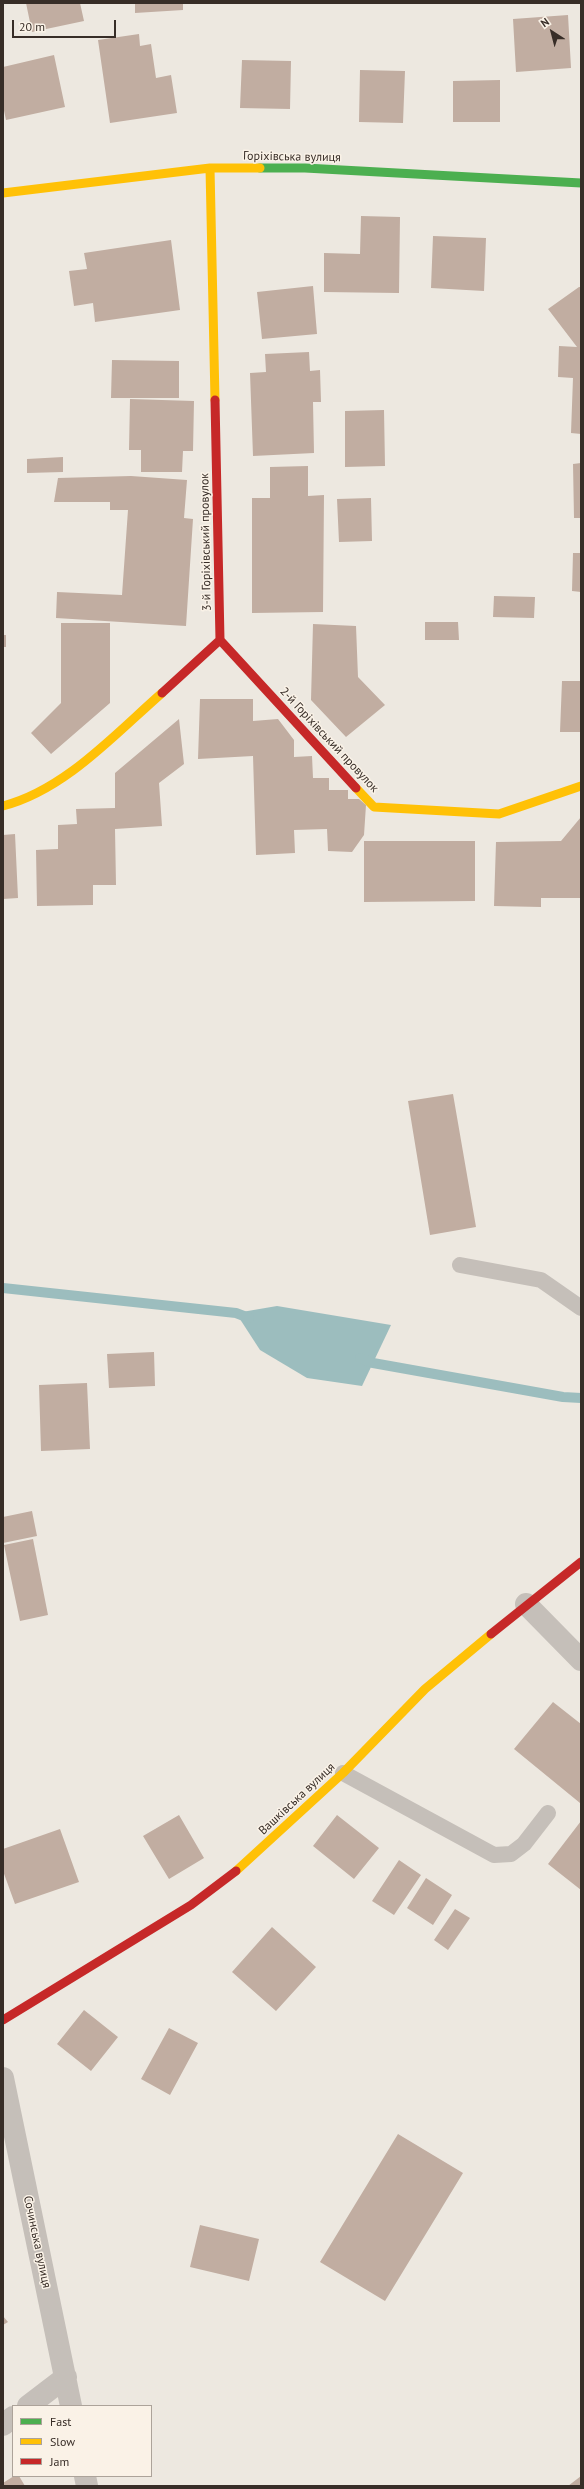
<!DOCTYPE html>
<html>
<head>
<meta charset="utf-8">
<style>
  body { margin:0 }
  #map { position:relative; width:584px; height:2489px; overflow:hidden; background:#ede8e0; font-family:"PT Sans",sans-serif }
  canvas { display:block }
  .frame { position:absolute; inset:0; border:4px solid #372d27; pointer-events:none }
  .legend { position:absolute; left:12px; top:2405px; width:140px; height:72px; box-sizing:border-box; background:#faf2e7; border:1px solid #aca39a; margin:0; padding:5px 7px; list-style:none; font-size:12px; color:#372d27 }
  .legend li { display:flex; align-items:center; gap:8px; height:20px }
  .legend b { width:20px; border:1px solid #aca39a }
  .north { position:absolute; left:532px; top:12px; width:40px; height:40px; -webkit-text-stroke:3px #faf2e7; paint-order:stroke; rotate:324deg; font-size:11px; font-weight:700; line-height:16px; text-align:center; color:#372d27 }
  .north::after { content:''; display:block; margin:auto; width:14px; height:18px; background:#372d27; clip-path:polygon(50% 0,100% 100%,50% 72%,0 100%) }
  .scale { position:absolute; left:12px; top:20px; width:104px; height:18px; box-sizing:border-box; border:2px solid #372d27; border-top:0; padding-left:5px; font-size:12px; line-height:14px; white-space:nowrap; color:#372d27; -webkit-text-stroke:3px #faf2e7; paint-order:stroke }
</style>
</head>
<body>
<div id="map">
<canvas width="584" height="2489"></canvas>
<div class="frame"></div>
<ul class="legend">
<li><b style="height:5px;background:#4caf50"></b>Fast</li>
<li><b style="height:5px;background:#ffc107"></b>Slow</li>
<li><b style="height:5px;background:#c62828"></b>Jam</li>
</ul>
<div class="north">N</div>
<div class="scale">20 m</div>
</div>
<script>
const context = document.querySelector('canvas').getContext('2d');
context.lineJoin = 'round';
function fillPath(path, color) { context.fillStyle = color; context.fill(path, 'evenodd'); }
function strokePath(path, color, width, dash) { context.strokeStyle = color; context.lineWidth = width; context.lineCap = dash ? 'butt' : 'round'; context.setLineDash(dash || []); context.stroke(path); }
function drawText(font, color, halo, rows, align = 'center') {
  context.font = font + ' "PT Sans",sans-serif'; context.lineWidth = 3; context.setLineDash([]); context.textBaseline = 'middle'; context.strokeStyle = halo; context.fillStyle = color; for (const [text, x, y, turn = 0] of rows) {
    context.save(); context.translate(x, y); context.rotate((+turn || 0) * Math.PI / 180); context.textAlign = isNaN(turn) ? turn : align; if (halo) context.strokeText(text, 0, 0); context.fillText(text, 0, 0); context.restore();
  }
}
const water = new Path2D(`
  M 277,1306 L 391,1325 L 362,1386 L 307,1378 L 260,1350 L 236,1313 Z`);
const stream = new Path2D(`
  M 3,1288 L 236,1313 L 249,1318
  M 360,1358 L 373,1363 L 563,1397 L 581,1398`);
const building = new Path2D(`
  M 26,3 L 80,3 L 84,21 L 32,32 Z
  M 135,3 L 183,3 L 183,10 L 135,13 Z
  M 568,15 L 571,68 L 516,72 L 513,19 Z
  M 139,34 L 140,46 L 151,44 L 156,78 L 171,75 L 177,113 L 110,123 L 98,40 Z
  M 54,55 L 65,107 L 6,120 L 3,106 L 3,67 Z
  M 242,60 L 291,61 L 290,109 L 240,108 Z
  M 360,70 L 405,71 L 403,123 L 359,122 Z
  M 500,80 L 500,122 L 453,122 L 453,81 Z
  M 361,216 L 400,217 L 399,293 L 324,292 L 324,253 L 360,254 Z
  M 433,236 L 486,238 L 484,291 L 431,288 Z
  M 171,240 L 180,310 L 95,322 L 93,303 L 74,306 L 69,271 L 87,269 L 84,253 Z
  M 313,286 L 317,334 L 262,339 L 257,292 Z
  M 579,287 L 581,287 L 581,434 L 571,433 L 573,378 L 558,377 L 559,346 L 577,347 L 548,309 Z
  M 309,352 L 310,371 L 320,370 L 321,402 L 313,402 L 314,453 L 253,456 L 250,373 L 266,372 L 265,354 Z
  M 112,360 L 179,361 L 179,398 L 111,398 Z
  M 130,399 L 194,401 L 193,451 L 183,451 L 182,472 L 141,472 L 141,450 L 129,450 Z
  M 384,410 L 385,466 L 345,467 L 345,411 Z
  M 63,457 L 63,472 L 27,473 L 27,459 Z
  M 581,463 L 581,518 L 574,518 L 573,464 Z
  M 308,466 L 308,496 L 324,495 L 323,612 L 252,613 L 252,498 L 270,498 L 270,467 Z
  M 131,476 L 187,480 L 184,518 L 193,519 L 186,626 L 56,618 L 57,592 L 122,595 L 128,510 L 110,510 L 110,502 L 54,502 L 58,478 Z
  M 371,498 L 372,541 L 339,542 L 337,499 Z
  M 573,553 L 581,553 L 581,592 L 572,591 Z
  M 494,596 L 535,597 L 534,618 L 493,617 Z
  M 425,622 L 458,622 L 459,640 L 425,640 Z
  M 61,623 L 110,623 L 110,703 L 51,754 L 31,733 L 61,703 Z
  M 313,624 L 356,626 L 358,677 L 385,705 L 346,737 L 311,700 Z
  M 3,635 L 6,635 L 6,647 L 3,647 Z
  M 562,681 L 581,681 L 581,732 L 560,732 Z
  M 200,699 L 253,699 L 253,721 L 278,719 L 294,740 L 294,757 L 312,756 L 313,778 L 329,778 L 329,790 L 348,790 L 348,799 L 359,799 L 366,805 L 364,835 L 352,852 L 328,851 L 327,829 L 294,830 L 295,853 L 256,855 L 253,756 L 198,759 Z
  M 179,719 L 184,764 L 159,783 L 162,826 L 115,829 L 116,885 L 93,885 L 93,905 L 37,906 L 36,850 L 58,849 L 58,825 L 77,824 L 76,809 L 115,808 L 115,773 Z
  M 581,817 L 581,898 L 541,898 L 541,907 L 494,906 L 496,842 L 561,841 Z
  M 15,834 L 18,898 L 3,899 L 3,835 Z
  M 364,841 L 475,841 L 475,901 L 364,902 Z
  M 453,1094 L 476,1227 L 430,1235 L 408,1101 Z
  M 154,1352 L 155,1386 L 109,1388 L 107,1354 Z
  M 87,1383 L 90,1449 L 41,1451 L 39,1385 Z
  M 32,1511 L 37,1536 L 3,1543 L 3,1517 Z
  M 33,1539 L 48,1615 L 20,1621 L 4,1545 Z
  M 553,1702 L 581,1724 L 580,1803 L 514,1749 Z
  M 179,1815 L 204,1858 L 169,1879 L 143,1836 Z
  M 337,1815 L 379,1848 L 354,1879 L 313,1846 Z
  M 581,1821 L 581,1890 L 548,1864 Z
  M 60,1829 L 79,1882 L 15,1904 L 3,1871 L 3,1849 Z
  M 399,1860 L 421,1875 L 394,1915 L 372,1901 Z
  M 426,1878 L 452,1895 L 433,1925 L 407,1908 Z
  M 455,1909 L 470,1918 L 448,1950 L 434,1940 Z
  M 272,1927 L 316,1967 L 276,2011 L 232,1972 Z
  M 84,2010 L 118,2037 L 91,2071 L 57,2044 Z
  M 169,2028 L 198,2043 L 170,2095 L 141,2079 Z
  M 398,2134 L 463,2173 L 385,2301 L 320,2262 Z
  M 200,2225 L 259,2239 L 249,2281 L 190,2267 Z
  M 3,2316 L 8,2322 L 3,2325 Z
  M 14,2476 L 19,2476 L 25,2486 L 3,2486 L 3,2483 Z
  M 581,2476 L 581,2486 L 568,2486 Z`);
const lane = new Path2D(`
  M 460,1265 L 541,1280 L 581,1308
  M 343,1773 L 494,1855 L 511,1854 L 524,1844 L 548,1813`);
const street = new Path2D(`
  M 526,1604 L 581,1660
  M 3,2078 L 71,2406
  M 28,2406 L 66,2377
  M 3,2425 L 13,2417
  M 85,2476 L 87,2486`);
const fast = new Path2D(`
  M 260,168 L 305,168 L 581,183`);
const slow = new Path2D(`
  M 210,168 L 215,400
  M 3,193 L 210,168 L 260,168
  M 356,788 L 374,807 L 499,814 L 581,786
  M 3,806 C 65,790 115,734 162,693
  M 236,1871 L 343,1773 L 425,1689 L 491,1634`);
const jam = new Path2D(`
  M 220,640 L 356,788
  M 162,693 L 220,640 L 215,400
  M 491,1634 L 581,1562
  M 3,2020 L 191,1905 L 236,1871`);
const streetNames = [
  ["Горіхівська вулиця",292,157,1],
  ["3-й Горіхівський провулок",206,542,-91],
  ["2-й Горіхівський провулок",329,740,47],
  ["Вашківська вулиця",297,1799,-43],
  ["Сочинська вулиця",37,2242,78]
];
fillPath(water, '#9cbdbe');
strokePath(stream, '#9cbdbe', 10);
fillPath(building, '#c1ada1');
strokePath(lane, '#c5bfb9', 16);
strokePath(street, '#c5bfb9', 22);
strokePath(fast, '#4caf50', 9);
strokePath(slow, '#ffc107', 9);
strokePath(jam, '#c62828', 9);
drawText('12px', '#372d27', '#faf2e7', streetNames);
</script>
</body>
</html>
